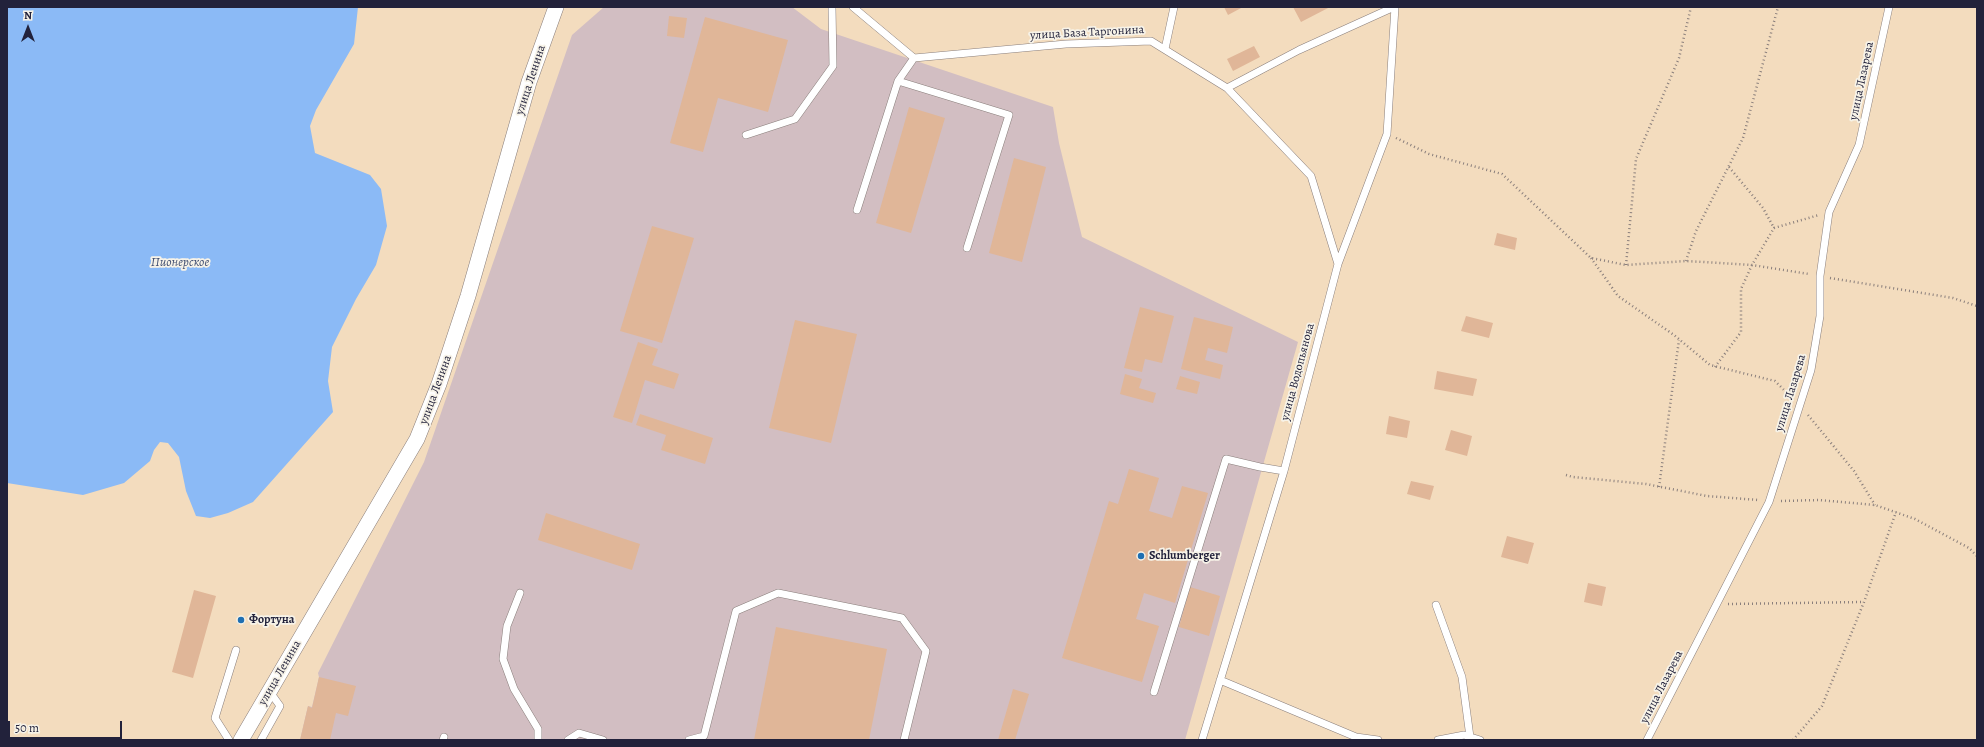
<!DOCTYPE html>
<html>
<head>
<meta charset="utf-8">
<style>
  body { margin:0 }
  #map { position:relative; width:1984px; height:747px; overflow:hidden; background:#f3dcbe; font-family:Alegreya,serif }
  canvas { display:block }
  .frame { position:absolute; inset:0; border:8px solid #22223b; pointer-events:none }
  .north { position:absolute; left:8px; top:8px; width:40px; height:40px; -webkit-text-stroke:3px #f7f3e8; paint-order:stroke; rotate:0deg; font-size:11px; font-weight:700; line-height:16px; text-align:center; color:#22223b }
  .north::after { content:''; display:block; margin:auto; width:14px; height:18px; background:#22223b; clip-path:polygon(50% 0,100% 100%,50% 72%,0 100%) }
  .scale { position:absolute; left:8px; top:721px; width:114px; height:18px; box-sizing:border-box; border:2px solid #22223b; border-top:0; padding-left:5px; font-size:12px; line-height:14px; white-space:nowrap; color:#22223b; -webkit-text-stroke:3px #f7f3e8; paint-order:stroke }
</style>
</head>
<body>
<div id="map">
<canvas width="1984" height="747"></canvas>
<div class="frame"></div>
<div class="north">N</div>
<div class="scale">50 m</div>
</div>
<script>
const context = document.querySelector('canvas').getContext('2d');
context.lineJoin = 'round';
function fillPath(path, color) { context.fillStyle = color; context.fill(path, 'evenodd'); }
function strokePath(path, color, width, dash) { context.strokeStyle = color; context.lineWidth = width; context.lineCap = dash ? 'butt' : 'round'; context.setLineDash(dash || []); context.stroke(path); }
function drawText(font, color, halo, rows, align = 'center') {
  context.font = font + ' Alegreya,serif'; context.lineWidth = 3.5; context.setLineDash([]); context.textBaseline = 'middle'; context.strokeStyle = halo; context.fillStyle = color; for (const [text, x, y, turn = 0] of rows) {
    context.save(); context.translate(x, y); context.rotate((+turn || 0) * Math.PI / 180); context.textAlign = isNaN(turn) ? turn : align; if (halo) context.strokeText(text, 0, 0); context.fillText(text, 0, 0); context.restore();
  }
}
const industrial = new Path2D(`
  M 604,7 L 792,7 L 821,29 L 1053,107 L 1059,143 L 1082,237 L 1298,342 L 1185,740 L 300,740 L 308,706 L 312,707 L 319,677 L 318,673 L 424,462 L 572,35 Z`);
const water = new Path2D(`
  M 7,7 L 358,7 L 354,44 L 316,110 L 310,126 L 315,153 L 370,175 L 381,189 L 387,226 L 376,265 L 356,299 L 332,347 L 328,381 L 333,412 L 253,502 L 228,513 L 210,518 L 196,516 L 186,491 L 179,457 L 168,443 L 160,442 L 154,450 L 150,461 L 124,483 L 83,495 L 7,483 Z`);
const building = new Path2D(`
  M 1224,7 L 1243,7 L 1228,15 Z
  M 1293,7 L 1330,7 L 1301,22 Z
  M 669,16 L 687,18 L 684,38 L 667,36 Z
  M 705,17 L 788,40 L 768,112 L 718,98 L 703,152 L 670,143 Z
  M 1254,46 L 1260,57 L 1233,71 L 1227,59 Z
  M 909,107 L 945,118 L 911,233 L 876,223 Z
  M 1014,158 L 1046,167 L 1022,262 L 989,253 Z
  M 652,226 L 694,238 L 662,343 L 620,331 Z
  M 1497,233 L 1517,238 L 1515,250 L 1494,245 Z
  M 1140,307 L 1174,316 L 1162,363 L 1145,359 L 1142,372 L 1124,368 Z
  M 1466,316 L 1493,323 L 1489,338 L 1461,331 Z
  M 1194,317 L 1233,327 L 1227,353 L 1208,348 L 1205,360 L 1223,365 L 1220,379 L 1181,369 Z
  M 795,320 L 857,334 L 831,443 L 769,428 Z
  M 638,342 L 658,349 L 652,365 L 679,374 L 674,389 L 645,380 L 632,423 L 613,417 Z
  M 1437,371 L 1477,379 L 1473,396 L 1434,389 Z
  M 1125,374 L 1142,379 L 1139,388 L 1156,393 L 1153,403 L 1120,394 Z
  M 1180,376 L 1200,382 L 1197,394 L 1176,389 Z
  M 640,414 L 713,438 L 705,464 L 661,450 L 666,435 L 636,425 Z
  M 1389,416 L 1410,421 L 1407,438 L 1386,434 Z
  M 1451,430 L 1472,436 L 1467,456 L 1445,450 Z
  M 1129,469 L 1159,478 L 1149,511 L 1172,518 L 1182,486 L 1208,493 L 1175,603 L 1144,593 L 1136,619 L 1159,626 L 1142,682 L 1062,658 L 1109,501 L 1118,504 Z
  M 1411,481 L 1434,486 L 1430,500 L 1407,494 Z
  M 546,513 L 640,544 L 632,570 L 538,540 Z
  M 1507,536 L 1534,543 L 1528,564 L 1501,557 Z
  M 1588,583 L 1606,587 L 1602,606 L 1584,602 Z
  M 1190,587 L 1220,596 L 1209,636 L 1179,627 Z
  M 194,590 L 216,596 L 193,678 L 172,672 Z
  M 776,627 L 887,649 L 869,740 L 754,740 Z
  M 319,677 L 356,686 L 348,716 L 336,713 L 330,740 L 300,740 L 308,706 L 312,708 Z
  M 1013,689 L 1029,694 L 1015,740 L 998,740 Z`);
const path = new Path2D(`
  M 1396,138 L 1429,154 L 1502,174 L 1591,258 L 1626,265 L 1686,261 L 1752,265 L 1809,274
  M 1729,167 L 1763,208 L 1774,228
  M 1591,258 L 1618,296 L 1674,335 L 1710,365 L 1775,381 L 1791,397
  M 1686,261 L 1696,231 L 1743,138 L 1778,7
  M 1626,265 L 1636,159 L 1679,58 L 1691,7
  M 1830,278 L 1953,298 L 1977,306
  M 1715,367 L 1741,332 L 1741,289 L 1752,265 L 1774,228 L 1819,215
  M 1808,415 L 1854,471 L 1875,505
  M 1566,475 L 1573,477 L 1646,484 L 1707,496 L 1758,500
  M 1659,487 L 1679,340
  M 1781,501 L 1819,500 L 1875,505 L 1915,519 L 1969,548 L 1977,556
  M 1728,604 L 1864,602
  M 1793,740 L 1822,706 L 1864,602 L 1896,512`);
const service = new Path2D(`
  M 853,7 L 914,58
  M 1165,49 L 1174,7
  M 914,58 L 1066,44 L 1151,41 L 1227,88 L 1311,176 L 1338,264
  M 914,58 L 898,81 L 1009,115 L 967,248
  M 1227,88 L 1299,50 L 1394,7
  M 746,135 L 795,119 L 833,66 L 832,7
  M 857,210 L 898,81
  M 520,593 L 507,626 L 503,659 L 514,689 L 538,729 L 538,740
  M 1436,605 L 1462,677 L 1470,737
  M 1220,680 L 1356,737 L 1378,740
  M 1154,692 L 1226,459 L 1260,467 L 1284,471
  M 229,740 L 215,718 L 236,650
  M 261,740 L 280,706 L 270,692
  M 443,740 L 444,737
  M 568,740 L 579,733 L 603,740
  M 689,740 L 704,736 L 736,611 L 778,593 L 902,618 L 926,651 L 904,740
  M 1202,740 L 1284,471 L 1338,264 L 1387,134 L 1395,7
  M 1438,740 L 1464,735 L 1480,740
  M 1647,740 L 1769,502 L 1811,370 L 1820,316 L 1820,276 L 1829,212 L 1859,145 L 1889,7`);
const minor = new Path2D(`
  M 241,740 L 417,439 L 439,384 L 468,296 L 529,82 L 556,7`);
const markers = [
  [1141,556,4,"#1f6fb2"],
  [241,620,4,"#1f6fb2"]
];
const streetNames = [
  ["улица База Таргонина",1087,33,-3],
  ["улица Ленина",531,80,-72],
  ["улица Лазарева",1862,81,-78],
  ["улица Водопьянова",1298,372,-75],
  ["улица Ленина",436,390,-70],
  ["улица Лазарева",1791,393,-73],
  ["улица Ленина",280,673,-60],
  ["улица Лазарева",1662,687,-63]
];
const poiNames = [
  ["Schlumberger",1149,556],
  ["Фортуна",249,620]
];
const waterNames = [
  ["Пионерское",180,263]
];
fillPath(industrial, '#d2bec2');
fillPath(water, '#8bbaf6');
fillPath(building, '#e0b698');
strokePath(service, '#8a7f7c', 8);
strokePath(minor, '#8a7f7c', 16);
strokePath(path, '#8a7f7c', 2.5, [1, 3]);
strokePath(service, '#fff', 7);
strokePath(minor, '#fff', 15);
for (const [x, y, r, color] of markers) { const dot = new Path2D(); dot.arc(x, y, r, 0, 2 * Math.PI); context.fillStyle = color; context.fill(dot); strokePath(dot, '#f7f3e8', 1.5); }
drawText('12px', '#22223b', '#f7f3e8', streetNames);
drawText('bold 12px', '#22223b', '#f7f3e8', poiNames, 'left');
drawText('italic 13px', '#425073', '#f7f3e8', waterNames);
</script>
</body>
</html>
